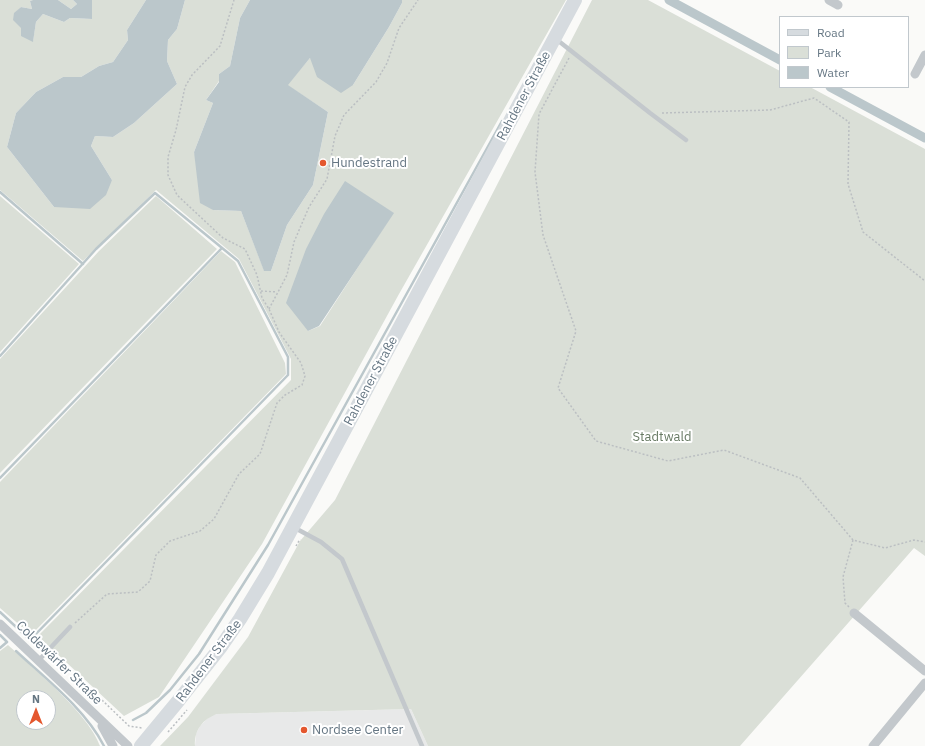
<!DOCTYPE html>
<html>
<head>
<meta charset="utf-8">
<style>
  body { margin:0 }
  #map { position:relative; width:925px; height:746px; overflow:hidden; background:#fafaf8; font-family:"IBM Plex Sans",sans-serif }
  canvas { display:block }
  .legend { position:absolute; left:779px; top:16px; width:130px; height:72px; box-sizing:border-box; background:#fff; border:1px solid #c1c8cd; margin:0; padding:5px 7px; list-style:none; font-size:12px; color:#657683 }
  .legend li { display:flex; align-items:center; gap:8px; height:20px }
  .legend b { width:20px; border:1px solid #c1c8cd }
  .north { position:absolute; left:16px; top:690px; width:40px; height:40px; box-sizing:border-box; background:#fff; border:1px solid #c1c8cd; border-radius:50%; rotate:0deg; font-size:11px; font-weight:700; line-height:16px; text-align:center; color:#657683 }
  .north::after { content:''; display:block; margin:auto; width:14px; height:18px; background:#e4572e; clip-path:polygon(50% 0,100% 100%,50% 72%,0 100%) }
</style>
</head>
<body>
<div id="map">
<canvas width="925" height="746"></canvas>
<ul class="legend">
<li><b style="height:5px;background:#d6dbdf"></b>Road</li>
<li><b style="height:11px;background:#dadfd7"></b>Park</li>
<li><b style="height:11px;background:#bbc7cb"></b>Water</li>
</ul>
<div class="north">N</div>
</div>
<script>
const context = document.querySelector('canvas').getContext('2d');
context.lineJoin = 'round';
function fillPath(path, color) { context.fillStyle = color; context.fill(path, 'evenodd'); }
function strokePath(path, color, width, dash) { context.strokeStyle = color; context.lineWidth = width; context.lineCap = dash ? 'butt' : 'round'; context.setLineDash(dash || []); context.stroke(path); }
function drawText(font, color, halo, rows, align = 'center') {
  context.font = font + ' "IBM Plex Sans",sans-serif'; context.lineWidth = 4; context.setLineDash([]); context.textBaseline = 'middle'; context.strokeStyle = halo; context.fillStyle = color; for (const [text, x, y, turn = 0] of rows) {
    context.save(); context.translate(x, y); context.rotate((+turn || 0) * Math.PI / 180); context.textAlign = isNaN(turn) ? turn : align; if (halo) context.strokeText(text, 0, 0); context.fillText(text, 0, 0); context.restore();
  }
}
const built = new Path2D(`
  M 411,709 L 428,746 L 195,746 L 196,734 L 200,726 L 210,716 L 217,714 Z`);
const green = new Path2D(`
  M 0,0 L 33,0 L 30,1 L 32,9 L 21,7 L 14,14 L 33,41 L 36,22 L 43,14 L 64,22 L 70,18 L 92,19 L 92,0 L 146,0 L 127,30 L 128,40 L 113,62 L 99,66 L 81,77 L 63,77 L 36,92 L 16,113 L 7,147 L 54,207 L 112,180 L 91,146 L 95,136 L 113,137 L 134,123 L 177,84 L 167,61 L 168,40 L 177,29 L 185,0 L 250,0 L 240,18 L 230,66 L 219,74 L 219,81 L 206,100 L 213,103 L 194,152 L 213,210 L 241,211 L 264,270 L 271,271 L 287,225 L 313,185 L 328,112 L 287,85 L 310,58 L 353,85 L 389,27 L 402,3 L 402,0 L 566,0 L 399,294 L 262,544 L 159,697 L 124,716 L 38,636 L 291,380 L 291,359 L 239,259 L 156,190 L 83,261 L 0,190 ZM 345,182 L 393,213 L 320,326 L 308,331 Z
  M 58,0 L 73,0 L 77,4 L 71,9 Z
  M 592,0 L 648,0 L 780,71 L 780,87 L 810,87 L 925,149 L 925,556 L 914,548 L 740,746 L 428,746 L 411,709 L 217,714 C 203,719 194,730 195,746 L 160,746 L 188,717 L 248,637 L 300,541 L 335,500 Z
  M 0,196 L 79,264 L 0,352 Z
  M 156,196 L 217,249 L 0,473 L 0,359 L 99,251 Z
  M 221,251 L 235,262 L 285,363 L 286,374 L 31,635 L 0,608 L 0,482 Z
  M 8,645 C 33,668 90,715 100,746 L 0,746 L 0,651 ZM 24,698 L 48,698 L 48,722 L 24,722 Z`);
const water = new Path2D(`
  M 33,0 L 58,0 L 71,9 L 77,4 L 73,0 L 92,0 L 92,19 L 70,18 L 64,22 L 43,14 L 36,22 L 33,42 L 21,36 L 21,28 L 13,20 L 14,13 L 21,7 L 32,9 L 30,1 Z
  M 146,0 L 185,0 L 177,29 L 168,40 L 167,61 L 177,84 L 134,123 L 113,137 L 95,136 L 91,146 L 112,180 L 106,195 L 90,209 L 54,207 L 7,147 L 16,113 L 36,92 L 63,77 L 81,77 L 99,66 L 113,62 L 128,40 L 127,30 Z
  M 250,0 L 402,0 L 402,3 L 389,27 L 353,85 L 341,93 L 317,77 L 310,58 L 288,85 L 328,112 L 313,185 L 287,225 L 271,271 L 264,271 L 241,211 L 213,210 L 200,203 L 194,152 L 213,103 L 206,100 L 219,82 L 219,74 L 230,66 L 240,18 Z
  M 345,181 L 394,213 L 319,326 L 308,331 L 286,303 L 306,249 L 324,214 Z`);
const stream = new Path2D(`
  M 0,192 L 83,264
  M 0,356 L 96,249 L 155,193 L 238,261 L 288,357 L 288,375 L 30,640 L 0,612
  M 0,478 L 221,249
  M 0,635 L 7,642 L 0,648
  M 16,651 C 46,679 85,709 104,746
  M 133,720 L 146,713 L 170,690 L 199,654 L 268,545 L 502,121`);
const canal = new Path2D(`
  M 669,0 L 780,60
  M 830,87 L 925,138`);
const path = new Path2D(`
  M 569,58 L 539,114 L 535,172 L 543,235 L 576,331 L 558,388 L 596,441 L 668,461 L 724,450 L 800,478 L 853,540 L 885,548 L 914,540 L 925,542
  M 662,113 L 770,110 L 814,98 L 849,122 L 848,184 L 863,232 L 925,281
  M 261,291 L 277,292
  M 269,309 L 287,275 L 294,242 L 309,207 L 327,179 L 335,136 L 344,115 L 376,82 L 387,63 L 399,28 L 418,0
  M 296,546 L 300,539
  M 849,607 L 845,603 L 843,577 L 853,540
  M 75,623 L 107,594 L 138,592 L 150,581 L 156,555 L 170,541 L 200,531 L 214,519 L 239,474 L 260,454 L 277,403 L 285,395 L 302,385 L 305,376 L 301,363 L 279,332 L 269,309 L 262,298 L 257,275 L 245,249 L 223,238 L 177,195 L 168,175 L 168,157 L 176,130 L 185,87 L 192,75 L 220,46 L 234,0
  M 53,653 L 129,726 L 142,728
  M 168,732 L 187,710`);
const service = new Path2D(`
  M 556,39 L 650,113 L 686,140
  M 295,528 L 321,542 L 342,559 L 422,746
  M 39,660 L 70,627`);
const minor = new Path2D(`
  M 829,0 L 838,5
  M 915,74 L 925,55
  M 854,613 L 925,671
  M 0,624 L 128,746
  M 102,726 L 113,746
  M 873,746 L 925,683`);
const primary = new Path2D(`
  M 141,746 L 179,700 L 220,648 L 240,619 L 268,573 L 575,0`);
const markers = [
  [323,163,4,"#e4572e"],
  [304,730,4,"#e4572e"]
];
const streetNames = [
  ["Rahdener Straße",524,96,-62],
  ["Rahdener Straße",371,381,-62],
  ["Rahdener Straße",209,661,-53],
  ["Coldewärfer Straße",59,663,44]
];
const poiNames = [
  ["Hundestrand",331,163],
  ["Nordsee Center",312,730]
];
const parkNames = [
  ["Stadtwald",662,437]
];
fillPath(built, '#e8e9e9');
fillPath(green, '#dadfd7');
fillPath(water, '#bbc7cb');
strokePath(stream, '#bbc7cb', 2.5);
strokePath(canal, '#bbc7cb', 9);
strokePath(path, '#bbbfc2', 1.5, [2, 2]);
strokePath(service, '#c3c8cc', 4.5);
strokePath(minor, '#c3c8cc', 9);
strokePath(primary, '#d6dbdf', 14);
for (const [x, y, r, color] of markers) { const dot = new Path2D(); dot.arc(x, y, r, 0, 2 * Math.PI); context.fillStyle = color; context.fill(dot); strokePath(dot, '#fff', 1.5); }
drawText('13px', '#657683', '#fff', streetNames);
drawText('13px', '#657683', '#fff', poiNames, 'left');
drawText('13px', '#687a64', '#fff', parkNames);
</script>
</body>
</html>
